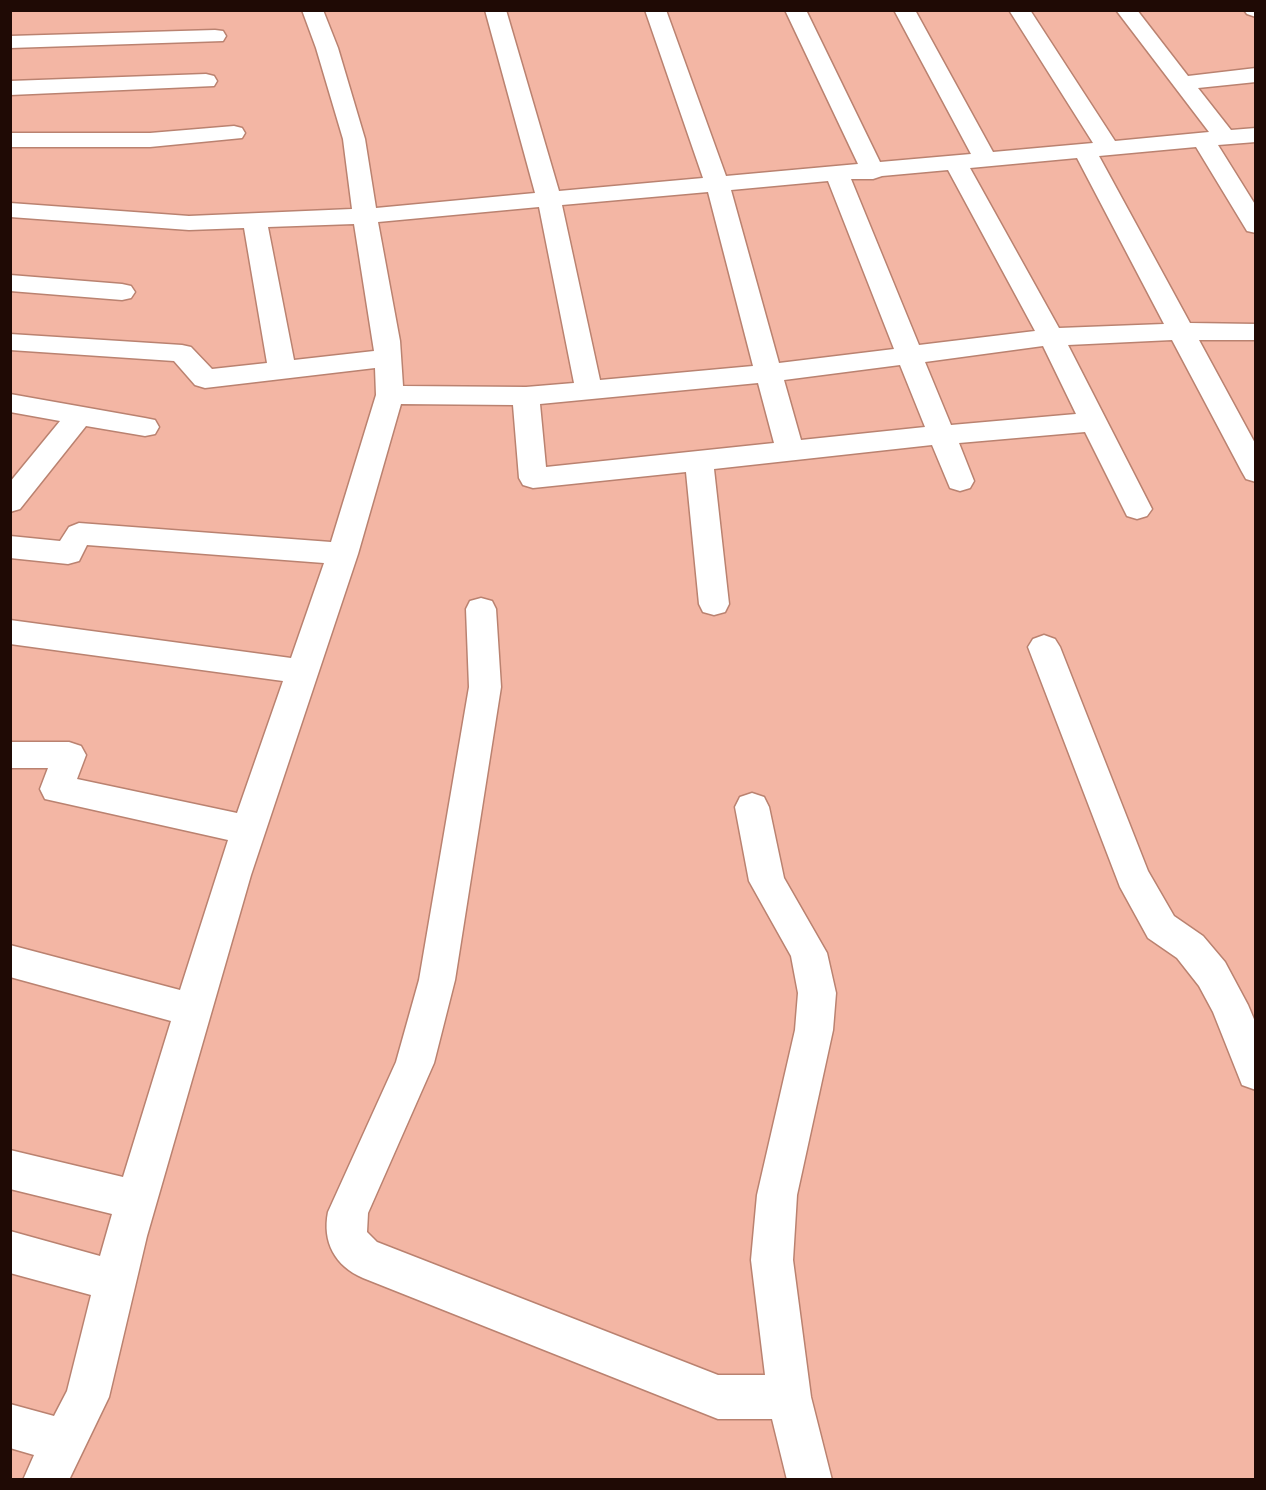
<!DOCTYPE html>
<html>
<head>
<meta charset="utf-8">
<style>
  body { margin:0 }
  #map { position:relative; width:1266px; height:1490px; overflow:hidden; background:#f3b6a4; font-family:Roboto,sans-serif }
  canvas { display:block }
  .frame { position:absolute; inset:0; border:12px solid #1f0a05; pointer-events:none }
</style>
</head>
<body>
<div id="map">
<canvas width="1266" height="1490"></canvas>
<div class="frame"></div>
</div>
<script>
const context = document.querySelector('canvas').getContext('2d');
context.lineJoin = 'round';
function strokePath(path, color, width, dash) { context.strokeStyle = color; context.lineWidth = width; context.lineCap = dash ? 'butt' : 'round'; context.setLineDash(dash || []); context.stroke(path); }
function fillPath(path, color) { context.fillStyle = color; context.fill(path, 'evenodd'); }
const minor = new Path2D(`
  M 302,10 L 323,10 L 338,48 L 365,139 L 376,208 L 535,193 L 485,10 L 506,10 L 559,191 L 703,178 L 645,10 L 666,10 L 726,176 L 858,164 L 785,10 L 806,10 L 880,162 L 971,154 L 894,10 L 915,10 L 993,152 L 1093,143 L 1009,10 L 1030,10 L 1115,141 L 1209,132 L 1116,10 L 1137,10 L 1188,76 L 1256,68 L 1256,82 L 1198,88 L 1231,130 L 1256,128 L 1256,142 L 1218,145 L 1256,206 L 1256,233 L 1247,231 L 1196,147 L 1099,156 L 1190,323 L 1256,324 L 1256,340 L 1199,340 L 1256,445 L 1256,482 L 1246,479 L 1242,472 L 1172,340 L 1068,345 L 1152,509 L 1147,516 L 1137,519 L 1127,516 L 1085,432 L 959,443 L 974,481 L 970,488 L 960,491 L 950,488 L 932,445 L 714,469 L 729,604 L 725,612 L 714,615 L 703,612 L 699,604 L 686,472 L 533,488 L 523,485 L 519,478 L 513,405 L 401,404 L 358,554 L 251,875 L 147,1236 L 109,1397 L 69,1480 L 23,1480 L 34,1455 L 10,1448 L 10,1404 L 54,1416 L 67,1391 L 91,1295 L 10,1273 L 10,1231 L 100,1256 L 112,1214 L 10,1189 L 10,1150 L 123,1177 L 171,1021 L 10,977 L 10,945 L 180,990 L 228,840 L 45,799 L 40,789 L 48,768 L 10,768 L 10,742 L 69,742 L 81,746 L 86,755 L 77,779 L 237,813 L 283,681 L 10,644 L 10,620 L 291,658 L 324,563 L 87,545 L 79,561 L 68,564 L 10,558 L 10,536 L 60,541 L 69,527 L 79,523 L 331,542 L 376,395 L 375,368 L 205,388 L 195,385 L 174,361 L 10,350 L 10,334 L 182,345 L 191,347 L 212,369 L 267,363 L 244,228 L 189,230 L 10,217 L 10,203 L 189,216 L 352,209 L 343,139 L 316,48 ZM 1077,158 L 1164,324 L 1059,328 L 970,168 ZM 948,170 L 1035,331 L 919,345 L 851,179 L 873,179 L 882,176 ZM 828,181 L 894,349 L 779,363 L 731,190 ZM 708,192 L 753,366 L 600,380 L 562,205 ZM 539,207 L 574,383 L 526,387 L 403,386 L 400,341 L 378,222 ZM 354,224 L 374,351 L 294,360 L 268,227 ZM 1043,346 L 1076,414 L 951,425 L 925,362 ZM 900,365 L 925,427 L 801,440 L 784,380 ZM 758,383 L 774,443 L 546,467 L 540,404 Z
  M 1244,10 L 1256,10 L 1256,17 L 1247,14 Z
  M 215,30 L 223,31 L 226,36 L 223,41 L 10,48 L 10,36 Z
  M 206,74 L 214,76 L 217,81 L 214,86 L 10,95 L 10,81 Z
  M 234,126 L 242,128 L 245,133 L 242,138 L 150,147 L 10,147 L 10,133 L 150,133 Z
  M 10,275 L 122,284 L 131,286 L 135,292 L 131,298 L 122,300 L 10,291 Z
  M 10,394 L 145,418 L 155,420 L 159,427 L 155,434 L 145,436 L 86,426 L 20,509 L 10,512 L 10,482 L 60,421 L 10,412 Z
  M 481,598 L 492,601 L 496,609 L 501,687 L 455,980 L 434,1063 L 368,1213 L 367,1232 L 377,1242 L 718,1375 L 765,1375 L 751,1260 L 757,1195 L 795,1030 L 798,993 L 791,956 L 749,881 L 735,807 L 740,797 L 752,793 L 764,797 L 769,807 L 784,878 L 827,953 L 836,993 L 833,1030 L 797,1195 L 793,1260 L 811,1397 L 832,1480 L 787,1480 L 772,1419 L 718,1419 L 363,1278 C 335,1266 322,1242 328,1212 L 396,1062 L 419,980 L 469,687 L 466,609 L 470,601 Z
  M 1044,635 L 1055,639 L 1060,647 L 1148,871 L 1174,916 L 1203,936 L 1225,962 L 1248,1005 L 1256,1024 L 1256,1090 L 1242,1085 L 1213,1012 L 1199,986 L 1177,958 L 1148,938 L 1120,887 L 1028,647 L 1033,639 Z`);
strokePath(minor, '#ba8270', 3);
fillPath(minor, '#fff');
</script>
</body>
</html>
